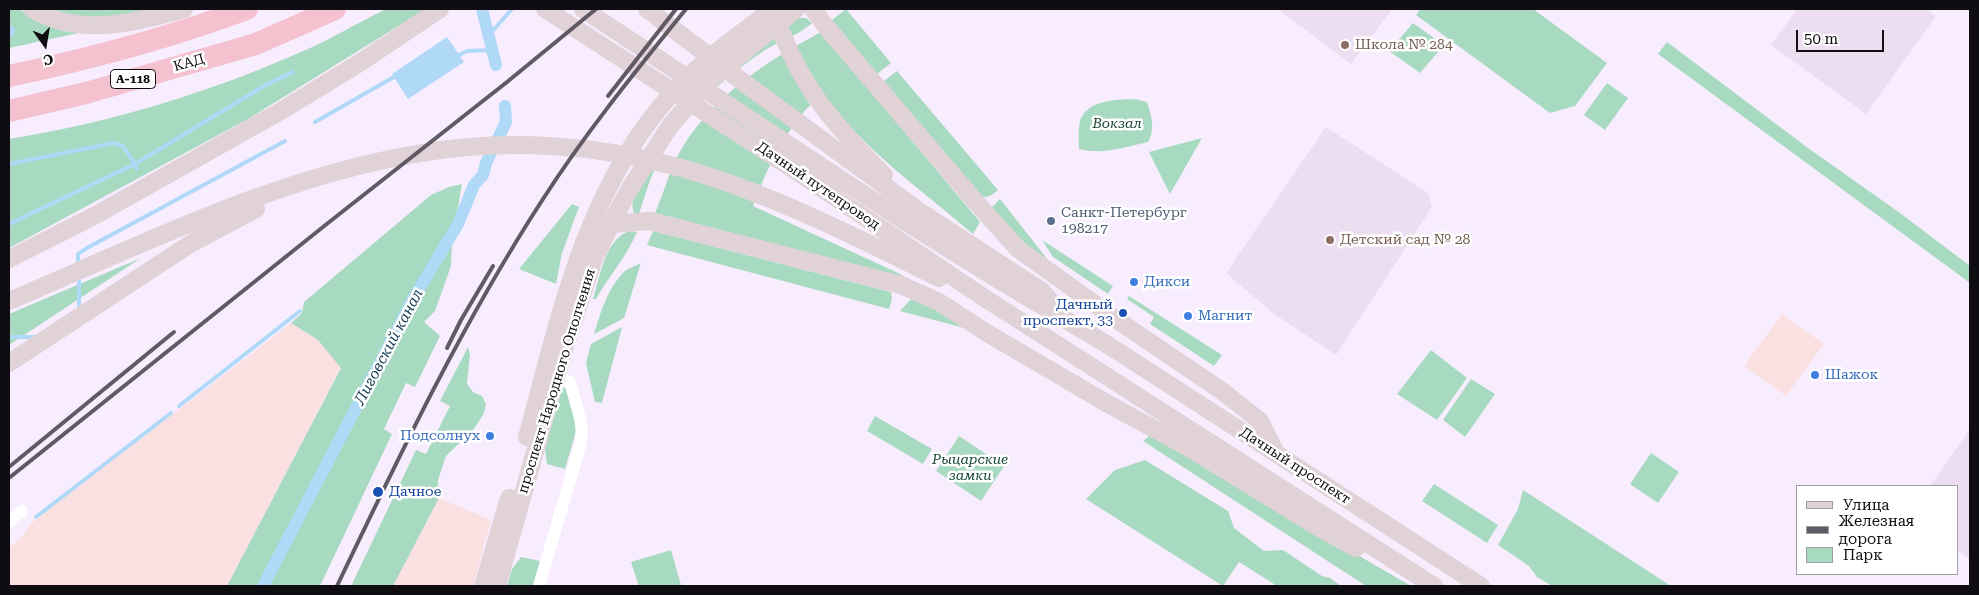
<!DOCTYPE html>
<html>
<head>
<meta charset="utf-8">
<style>
  body { margin:0 }
  #map { position:relative; width:1979px; height:595px; overflow:hidden; background:#f8edff; font-family:"Roboto Serif",serif }
  canvas { display:block }
  .frame { position:absolute; inset:0; border:10px solid #0f0c12; pointer-events:none }
  .legend { position:absolute; left:1796px; top:485px; width:162px; height:90px; box-sizing:border-box; background:#fff; border:1px solid #9f9ea0; margin:0; padding:6px 9px; list-style:none; font-size:15px; color:#0f0c12 }
  .legend li { display:flex; align-items:center; gap:10px; height:25px }
  .legend b { width:25px; border:1px solid #9f9ea0 }
  .north { position:absolute; left:20px; top:20px; width:50px; height:50px; -webkit-text-stroke:4px #fff; paint-order:stroke; rotate:167deg; font-size:14px; font-weight:700; line-height:20px; text-align:center; color:#0f0c12 }
  .north::after { content:''; display:block; margin:auto; width:18px; height:22px; background:#0f0c12; clip-path:polygon(50% 0,100% 100%,50% 72%,0 100%) }
  .scale { position:absolute; left:1796px; top:30px; width:88px; height:22px; box-sizing:border-box; border:2px solid #0f0c12; border-top:0; padding-left:6px; font-size:15px; line-height:18px; white-space:nowrap; color:#0f0c12; -webkit-text-stroke:4px #fff; paint-order:stroke }
</style>
</head>
<body>
<div id="map">
<canvas width="1979" height="595"></canvas>
<div class="frame"></div>
<ul class="legend">
<li><b style="height:6px;background:#e0d2d7"></b>Улица</li>
<li><b style="height:6px;background:#605a64"></b>Железная дорога</li>
<li><b style="height:14px;background:#a8dac1"></b>Парк</li>
</ul>
<div class="north">С</div>
<div class="scale">50 m</div>
</div>
<script>
const context = document.querySelector('canvas').getContext('2d');
context.lineJoin = 'round';
function fillPath(path, color) { context.fillStyle = color; context.fill(path, 'evenodd'); }
function strokePath(path, color, width, dash) { context.strokeStyle = color; context.lineWidth = width; context.lineCap = dash ? 'butt' : 'round'; context.setLineDash(dash || []); context.stroke(path); }
function drawText(font, color, halo, rows, align = 'center') {
  context.font = font + ' "Roboto Serif",serif'; context.lineWidth = 5; context.setLineDash([]); context.textBaseline = 'middle'; context.strokeStyle = halo; context.fillStyle = color; for (const [text, x, y, turn = 0] of rows) {
    context.save(); context.translate(x, y); context.rotate((+turn || 0) * Math.PI / 180); context.textAlign = isNaN(turn) ? turn : align; if (halo) context.strokeText(text, 0, 0); context.fillText(text, 0, 0); context.restore();
  }
}
const industrial = new Path2D(`
  M 1782,314 L 1824,344 L 1786,396 L 1744,366 Z
  M 291,323 L 318,340 L 341,367 L 227,586 L 9,586 L 9,548 L 24,535 L 30,524 Z
  M 439,498 L 491,520 L 473,586 L 393,586 Z`);
const education = new Path2D(`
  M 1278,9 L 1392,9 L 1351,64 Z
  M 1797,9 L 1926,9 L 1936,16 L 1866,114 L 1771,45 Z
  M 1326,127 L 1428,193 L 1432,207 L 1336,355 L 1274,314 L 1226,273 Z
  M 1970,429 L 1970,559 L 1958,551 L 1958,486 L 1930,486 Z`);
const green = new Path2D(`
  M 9,9 L 19,9 L 42,23 L 88,31 L 9,48 Z
  M 51,9 L 157,9 C 123,18 84,23 51,9 Z
  M 386,9 L 426,9 L 248,119 L 9,248 L 9,139 C 109,123 208,93 301,52 C 330,40 357,23 386,9 Z
  M 846,9 L 891,63 L 877,74 L 832,20 Z
  M 1420,9 L 1533,9 L 1607,63 L 1575,106 L 1550,113 L 1416,15 Z
  M 798,18 L 806,18 L 812,23 C 798,36 778,41 762,52 C 718,82 673,123 653,173 C 647,187 643,203 638,217 C 632,212 632,207 633,199 L 684,115 L 744,61 Z
  M 1413,23 L 1444,45 L 1420,73 L 1389,51 Z
  M 821,32 L 980,222 L 973,234 C 920,189 867,152 824,96 C 817,101 808,106 803,113 C 780,141 765,173 753,206 L 898,273 L 933,293 L 889,274 L 655,213 C 663,195 668,176 676,159 C 706,100 765,62 821,32 Z
  M 1667,42 L 1808,148 L 1900,213 L 1970,266 L 1970,283 L 1658,54 Z
  M 897,71 L 998,190 C 991,196 987,199 978,195 L 884,81 Z
  M 1607,83 L 1628,98 L 1605,130 L 1584,115 Z
  M 1135,99 L 1147,102 C 1151,114 1156,130 1148,142 C 1125,147 1102,155 1079,149 C 1079,141 1078,129 1080,121 C 1087,99 1117,100 1135,99 Z
  M 1202,138 L 1170,194 L 1149,152 Z
  M 462,184 L 452,241 L 451,266 L 435,311 L 424,322 L 440,336 L 415,387 L 406,383 L 384,429 L 392,434 L 320,586 L 227,586 L 341,368 L 318,340 L 291,323 L 302,313 L 304,302 L 431,195 L 449,187 Z
  M 1000,199 L 1048,260 L 1023,244 L 991,208 Z
  M 572,204 L 579,207 L 562,253 L 556,284 L 519,269 Z
  M 630,231 L 637,232 C 627,256 609,276 596,299 L 593,299 C 600,277 605,238 630,231 Z
  M 653,231 L 891,292 L 892,299 L 889,309 L 647,245 Z
  M 1042,240 L 1113,286 L 1108,294 L 1053,257 Z
  M 141,258 L 9,345 L 9,314 Z
  M 641,263 L 624,318 L 594,334 C 601,312 607,289 624,272 C 628,268 636,266 641,263 Z
  M 1129,296 L 1222,355 L 1214,366 L 1150,324 L 1154,317 L 1127,299 Z
  M 911,299 L 935,307 L 976,331 L 900,311 Z
  M 622,327 L 602,403 L 595,402 L 586,363 L 591,344 Z
  M 468,347 L 470,354 L 467,384 L 473,392 L 482,396 L 486,404 L 484,413 L 474,429 L 446,456 L 438,480 L 439,498 L 393,586 L 351,586 L 416,450 L 426,454 L 450,406 L 440,401 Z
  M 1431,350 L 1467,378 L 1437,420 L 1397,394 Z
  M 1471,379 L 1495,394 L 1465,437 L 1443,420 Z
  M 566,387 L 576,424 L 575,435 L 565,469 L 547,464 L 545,449 L 562,389 Z
  M 875,416 L 932,449 L 923,464 L 867,431 Z
  M 1151,435 L 1411,586 L 1366,586 L 1143,441 Z
  M 959,436 L 1004,466 L 981,501 L 936,471 Z
  M 1651,453 L 1679,472 L 1658,503 L 1630,484 Z
  M 1145,460 L 1228,511 L 1234,528 L 1264,551 L 1283,550 L 1322,576 L 1330,578 L 1341,586 L 1277,586 L 1239,562 L 1223,586 L 1086,499 L 1115,470 Z
  M 1434,484 L 1498,525 L 1487,543 L 1422,501 Z
  M 1523,490 L 1671,586 L 1552,586 L 1537,577 L 1529,566 L 1498,545 L 1518,509 Z
  M 671,550 L 681,585 L 639,586 L 631,562 Z
  M 521,557 L 540,561 L 533,586 L 507,586 L 512,569 Z`);
const water = new Path2D(`
  M 447,37 L 464,62 L 408,99 L 392,74 Z`);
const stream = new Path2D(`
  M 9,26 L 13,30 L 13,33 L 9,35
  M 489,35 L 512,9
  M 459,55 L 467,51 L 492,50
  M 315,122 L 394,77
  M 9,164 L 114,143 L 123,146 L 135,164 L 9,224
  M 137,169 L 135,164 L 264,86 L 293,72
  M 78,266 L 78,254 L 87,248 L 285,141
  M 79,276 L 79,311
  M 9,337 L 37,337
  M 179,406 L 300,311
  M 36,517 L 171,413`);
const canal = new Path2D(`
  M 482,9 L 496,65
  M 263,586 L 413,299 L 458,224 L 474,185 L 483,175 L 486,163 L 506,122 L 505,106`);
const minor = new Path2D(`
  M 9,522 L 22,511
  M 539,586 L 580,446 L 582,431 L 580,418 L 570,382 L 550,372`);
const secondary = new Path2D(`
  M 32,9 C 79,37 135,23 184,9
  M 545,9 L 790,167 L 983,297 L 1434,586
  M 583,9 L 898,217 L 994,277 L 1108,345 L 1481,586
  M 647,9 L 743,82 L 919,211 L 1042,291 L 1060,312
  M 813,9 L 827,28 L 982,209 L 1018,249 L 1117,320 L 1222,391 L 1260,421 L 1276,453
  M 775,14 C 798,84 833,124 884,175
  M 611,224 L 650,221 L 901,285 L 939,302 L 987,333 L 1108,404 L 1186,446 L 1318,527 L 1356,548
  M 9,259 L 94,216 L 281,111 L 361,62 L 440,9
  M 9,301 C 141,245 274,178 416,154 C 505,138 598,144 685,169 C 774,195 856,237 939,278
  M 9,363 L 190,244 L 256,209
  M 527,437 C 558,324 582,204 657,111 C 689,70 732,39 774,9
  M 483,586 L 509,498
  M 497,586 L 565,346 L 594,259 L 611,224 L 629,190 L 670,126 L 709,81 L 796,9`);
const motorway = new Path2D(`
  M 9,76 C 90,59 169,38 247,9
  M 9,111 L 86,93 L 256,44 L 335,9`);
const rail = new Path2D(`
  M 608,96 L 676,9
  M 447,348 L 461,320 L 493,266
  M 9,467 L 174,332
  M 9,478 L 328,223 L 507,82 L 596,9
  M 337,586 C 400,454 463,322 543,199 C 586,132 636,71 686,9`);
const markers = [
  [1345,45,5,"#8d6e63"],
  [1051,221,5,"#5c6f8a"],
  [1330,240,5,"#8d6e63"],
  [1134,282,5,"#3f7fe0"],
  [1123,313,5,"#1a4fb4"],
  [1188,316,5,"#3f7fe0"],
  [1815,375,5,"#3f7fe0"],
  [490,436,5,"#3f7fe0"],
  [378,492,6,"#1a4fb4"]
];
const shields = [
  [133,79,45]
];
const shieldNames = [
  ["А-118",133,79]
];
const educationNames = [
  ["Школа № 284",1355,45],
  ["Детский сад № 28",1340,240]
];
const streetNames = [
  ["КАД",189,63,-16],
  ["Дачный путепровод",818,186,34],
  ["проспект Народного Ополчения",557,381,-73],
  ["Дачный проспект",1295,466,33]
];
const parkNames = [
  ["Вокзал",1117,124],
  ["Рыцарские",970,460],
  ["замки",970,476]
];
const serviceNames = [
  ["Санкт-Петербург",1061,213],
  ["198217",1061,229]
];
const shopNames = [
  ["Дикси",1144,282],
  ["Магнит",1198,316],
  ["Шажок",1825,375],
  ["Подсолнух",480,436,"right"]
];
const transitNames = [
  ["Дачный",1113,305],
  ["проспект, 33",1113,321],
  ["Дачное",389,492,"left"]
];
const waterNames = [
  ["Лиговский канал",389,347,-62]
];
fillPath(industrial, '#fbe0e2');
fillPath(education, '#ecdef0');
fillPath(green, '#a8dac1');
fillPath(water, '#b0d9f7');
strokePath(stream, '#b0d9f7', 4);
strokePath(canal, '#b0d9f7', 12);
strokePath(minor, '#fff', 12);
strokePath(secondary, '#e0d2d7', 18);
strokePath(motorway, '#f4c1cf', 22);
strokePath(rail, '#605a64', 4);
for (const [x, y, r, color] of markers) { const dot = new Path2D(); dot.arc(x, y, r, 0, 2 * Math.PI); context.fillStyle = color; context.fill(dot); strokePath(dot, '#fff', 2); }
for (const [x, y, w] of shields) { const box = new Path2D(); box.roundRect(x - w / 2, y - 9.5, w, 19, 4); context.fillStyle = '#fff'; context.fill(box); strokePath(box, '#0f0c12', 1); }
drawText('bold 12px', '#0f0c12', null, shieldNames);
drawText('14px', '#785e54', '#fff', educationNames, 'left');
drawText('14px', '#0f0c12', '#fff', streetNames);
drawText('italic 14px', '#184834', '#fff', parkNames);
drawText('14px', '#4e5e75', '#fff', serviceNames, 'left');
drawText('14px', '#366cbe', '#fff', shopNames, 'left');
drawText('14px', '#164399', '#fff', transitNames, 'right');
drawText('italic 15px', '#0f3851', '#fff', waterNames);
</script>
</body>
</html>
